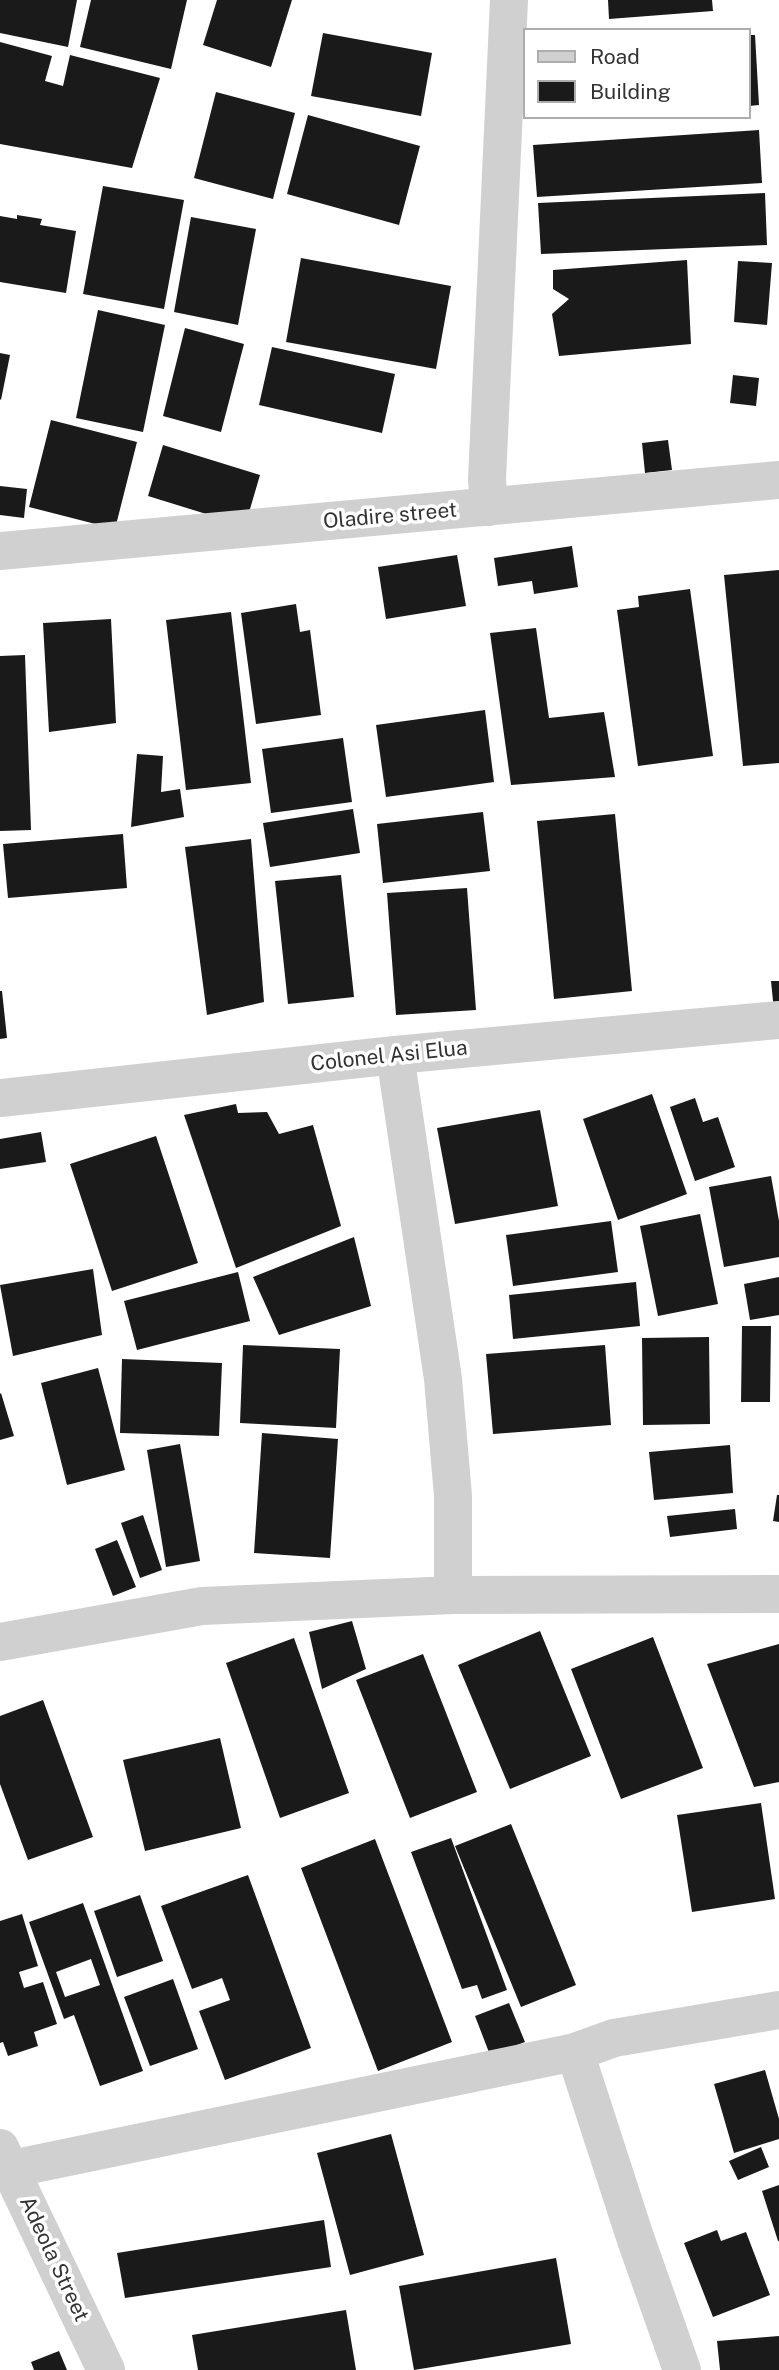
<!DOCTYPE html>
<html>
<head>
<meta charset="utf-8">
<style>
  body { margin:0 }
  #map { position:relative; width:779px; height:2370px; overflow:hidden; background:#fff; font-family:"Public Sans",sans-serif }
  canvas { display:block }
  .legend { position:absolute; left:523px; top:28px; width:228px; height:91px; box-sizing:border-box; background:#fff; border:2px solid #adadad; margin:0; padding:9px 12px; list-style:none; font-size:21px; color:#333 }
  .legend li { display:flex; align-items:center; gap:14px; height:35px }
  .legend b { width:35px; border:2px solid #adadad }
</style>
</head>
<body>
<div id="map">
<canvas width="779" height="2370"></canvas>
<ul class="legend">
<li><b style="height:9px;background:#d0d0d0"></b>Road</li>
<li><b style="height:19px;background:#1a1a1a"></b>Building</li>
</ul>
</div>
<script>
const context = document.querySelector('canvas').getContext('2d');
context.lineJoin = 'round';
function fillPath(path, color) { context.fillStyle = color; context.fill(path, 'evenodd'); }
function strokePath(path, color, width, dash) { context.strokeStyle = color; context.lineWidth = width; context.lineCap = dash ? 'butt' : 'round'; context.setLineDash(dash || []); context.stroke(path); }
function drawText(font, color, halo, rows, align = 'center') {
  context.font = font + ' "Public Sans",sans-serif'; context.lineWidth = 7; context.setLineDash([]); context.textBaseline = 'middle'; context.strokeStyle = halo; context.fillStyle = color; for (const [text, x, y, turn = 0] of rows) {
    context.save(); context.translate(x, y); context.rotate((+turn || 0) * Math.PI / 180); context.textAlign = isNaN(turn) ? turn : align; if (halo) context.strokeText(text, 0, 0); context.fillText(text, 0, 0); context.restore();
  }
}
const building = new Path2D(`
  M 0,0 L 77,0 L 68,47 L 0,33 Z
  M 91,0 L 187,0 L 171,69 L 80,47 Z
  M 217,0 L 292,0 L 271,67 L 203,45 Z
  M 608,0 L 712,0 L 713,11 L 609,19 Z
  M 323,33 L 432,53 L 421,116 L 311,96 Z
  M 749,35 L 755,35 L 759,105 L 749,106 Z
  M 0,42 L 52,56 L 45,81 L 63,86 L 70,55 L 160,78 L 132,168 L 0,144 Z
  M 216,92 L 295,113 L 273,199 L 194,178 Z
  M 308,115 L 420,146 L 399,225 L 287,194 Z
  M 759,130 L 762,183 L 537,197 L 533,145 Z
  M 103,186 L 184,200 L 164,309 L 83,294 Z
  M 765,193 L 767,245 L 541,254 L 538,203 Z
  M 17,215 L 42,219 L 40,225 L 76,231 L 66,293 L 0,282 L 0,216 L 17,219 Z
  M 191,217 L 256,229 L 238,325 L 174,312 Z
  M 301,258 L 451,286 L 436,369 L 286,342 Z
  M 687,260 L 691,344 L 559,356 L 552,314 L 569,299 L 553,289 L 553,270 Z
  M 738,261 L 772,263 L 767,325 L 734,322 Z
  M 98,310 L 165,325 L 143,432 L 76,418 Z
  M 185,328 L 244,344 L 221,432 L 163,416 Z
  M 272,347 L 395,374 L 382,433 L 259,405 Z
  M 0,353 L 10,355 L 1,400 L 0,399 Z
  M 733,375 L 759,378 L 756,406 L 730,403 Z
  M 51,420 L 137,442 L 115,529 L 29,507 Z
  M 668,440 L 672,470 L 645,473 L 642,443 Z
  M 163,445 L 260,475 L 245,526 L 148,496 Z
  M 0,486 L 27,489 L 24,518 L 0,515 Z
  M 572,546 L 578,587 L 534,594 L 532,581 L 498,586 L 494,558 Z
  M 457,555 L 466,606 L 386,619 L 378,567 Z
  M 779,570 L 779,763 L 743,766 L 724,575 Z
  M 690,589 L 713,756 L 638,766 L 617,610 L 639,607 L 638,596 Z
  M 296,604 L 300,632 L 310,630 L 321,715 L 256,724 L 241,613 Z
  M 231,612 L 251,783 L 186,790 L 166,620 Z
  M 111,619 L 116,723 L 49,732 L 43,623 Z
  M 536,628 L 549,718 L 604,712 L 615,777 L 511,785 L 490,633 Z
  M 25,655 L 31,830 L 0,831 L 0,656 Z
  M 485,710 L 494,782 L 386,797 L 376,725 Z
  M 343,738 L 352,802 L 271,813 L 262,749 Z
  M 137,754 L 163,756 L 161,792 L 180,789 L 184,817 L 131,827 Z
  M 353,809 L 360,853 L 270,867 L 263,823 Z
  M 483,812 L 490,871 L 383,883 L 377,824 Z
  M 615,814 L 632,991 L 554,999 L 537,821 Z
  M 123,834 L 127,888 L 8,898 L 3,844 Z
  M 251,839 L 264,1002 L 207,1015 L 185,847 Z
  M 341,875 L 354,997 L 288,1004 L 275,881 Z
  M 467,888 L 476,1010 L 396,1015 L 387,893 Z
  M 771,981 L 779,981 L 779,1010 L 774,1011 Z
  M 0,991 L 2,991 L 7,1038 L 0,1039 Z
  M 652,1094 L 687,1194 L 618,1220 L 583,1119 Z
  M 695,1098 L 703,1122 L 718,1117 L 735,1167 L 695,1181 L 670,1107 Z
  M 236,1104 L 238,1113 L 267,1112 L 279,1134 L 313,1125 L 341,1226 L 236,1268 L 184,1115 Z
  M 540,1110 L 558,1206 L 455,1224 L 437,1128 Z
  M 41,1132 L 46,1162 L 0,1169 L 0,1139 Z
  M 156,1136 L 198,1263 L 112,1291 L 70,1164 Z
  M 771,1176 L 779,1221 L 779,1257 L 724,1267 L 709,1187 Z
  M 700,1214 L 718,1304 L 658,1316 L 640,1226 Z
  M 611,1221 L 618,1272 L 513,1286 L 506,1235 Z
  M 354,1237 L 371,1306 L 279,1335 L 253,1277 Z
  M 93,1269 L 102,1335 L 13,1356 L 0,1285 Z
  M 238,1272 L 250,1321 L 137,1350 L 124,1301 Z
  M 779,1277 L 779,1315 L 750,1320 L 744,1284 Z
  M 636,1282 L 640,1326 L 513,1339 L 509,1295 Z
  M 742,1326 L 771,1326 L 770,1402 L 741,1402 Z
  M 709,1337 L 710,1424 L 643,1425 L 642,1338 Z
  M 243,1345 L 340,1349 L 336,1428 L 240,1423 Z
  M 605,1345 L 611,1425 L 493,1434 L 486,1354 Z
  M 122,1359 L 222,1363 L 219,1436 L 120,1433 Z
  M 98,1368 L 125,1470 L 67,1485 L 41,1383 Z
  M 1,1393 L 14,1436 L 0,1440 L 0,1394 Z
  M 262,1433 L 338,1439 L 330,1558 L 254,1553 Z
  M 180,1444 L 200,1561 L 166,1567 L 147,1450 Z
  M 730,1445 L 733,1493 L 654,1500 L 649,1452 Z
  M 777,1495 L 779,1495 L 779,1522 L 773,1521 Z
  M 735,1509 L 737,1529 L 670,1537 L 667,1516 Z
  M 143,1515 L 162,1570 L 140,1578 L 121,1523 Z
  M 117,1540 L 136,1587 L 113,1596 L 95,1549 Z
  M 352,1621 L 366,1669 L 322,1689 L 309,1632 Z
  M 540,1631 L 591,1756 L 510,1789 L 458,1665 Z
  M 653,1637 L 703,1768 L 621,1799 L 571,1669 Z
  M 294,1638 L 349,1793 L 280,1818 L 226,1663 Z
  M 779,1644 L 779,1782 L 754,1787 L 707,1664 Z
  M 423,1654 L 477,1792 L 410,1818 L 356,1680 Z
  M 43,1700 L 93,1837 L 28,1860 L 0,1784 L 0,1716 Z
  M 220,1738 L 241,1828 L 145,1851 L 123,1760 Z
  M 761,1803 L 775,1899 L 692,1912 L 677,1815 Z
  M 511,1824 L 576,1985 L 521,2007 L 455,1846 Z
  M 451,1838 L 507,1990 L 482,1999 L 477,1985 L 462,1989 L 411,1852 Z
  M 375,1839 L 452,2042 L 378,2071 L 301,1868 Z
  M 248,1875 L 311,2048 L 225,2080 L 199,2011 L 230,2000 L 222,1978 L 192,1989 L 161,1906 Z
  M 140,1895 L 163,1961 L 117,1977 L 94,1911 Z
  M 83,1903 L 143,2071 L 100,2086 L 74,2015 L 64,2019 L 29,1922 ZM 91,1959 L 100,1985 L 65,1997 L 56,1972 Z
  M 22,1914 L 38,1966 L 19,1972 L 24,1988 L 43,1982 L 57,2024 L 34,2032 L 38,2046 L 8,2056 L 3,2042 L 0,2043 L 0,1921 Z
  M 173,1979 L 198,2049 L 150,2066 L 124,1997 Z
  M 509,2003 L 525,2042 L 490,2055 L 475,2016 Z
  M 765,2070 L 779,2119 L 779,2139 L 734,2153 L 714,2084 Z
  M 391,2134 L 424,2255 L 350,2275 L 317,2153 Z
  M 761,2147 L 769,2167 L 738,2180 L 729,2161 Z
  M 779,2185 L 779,2241 L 778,2241 L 762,2191 Z
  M 324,2220 L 331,2267 L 125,2298 L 117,2253 Z
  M 717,2230 L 721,2241 L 746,2232 L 770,2295 L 713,2317 L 684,2243 Z
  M 556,2258 L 571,2344 L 414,2370 L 399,2286 Z
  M 346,2310 L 356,2370 L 198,2370 L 192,2335 Z
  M 779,2336 L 779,2370 L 720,2370 L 717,2341 Z
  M 59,2351 L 67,2370 L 34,2370 L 31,2362 Z`);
const minor = new Path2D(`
  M 489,507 L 487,479 L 509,0
  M 0,551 L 779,480
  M 0,1098 L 395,1055 L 779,1020
  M 453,1595 L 779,1594
  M 0,1642 L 202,1606 L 453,1595 L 453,1496 L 443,1379 L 395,1055
  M 575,2052 L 636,2240 L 682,2370
  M 0,2148 L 106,2370
  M 11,2169 L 575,2052 L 614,2038 L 779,2010`);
const streetNames = [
  ["Oladire street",390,516,-5],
  ["Colonel Asi Elua",389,1056,-6],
  ["Adeola Street",54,2259,65]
];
fillPath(building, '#1a1a1a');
strokePath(minor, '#d0d0d0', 38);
drawText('21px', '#333', '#fff', streetNames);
</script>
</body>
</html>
